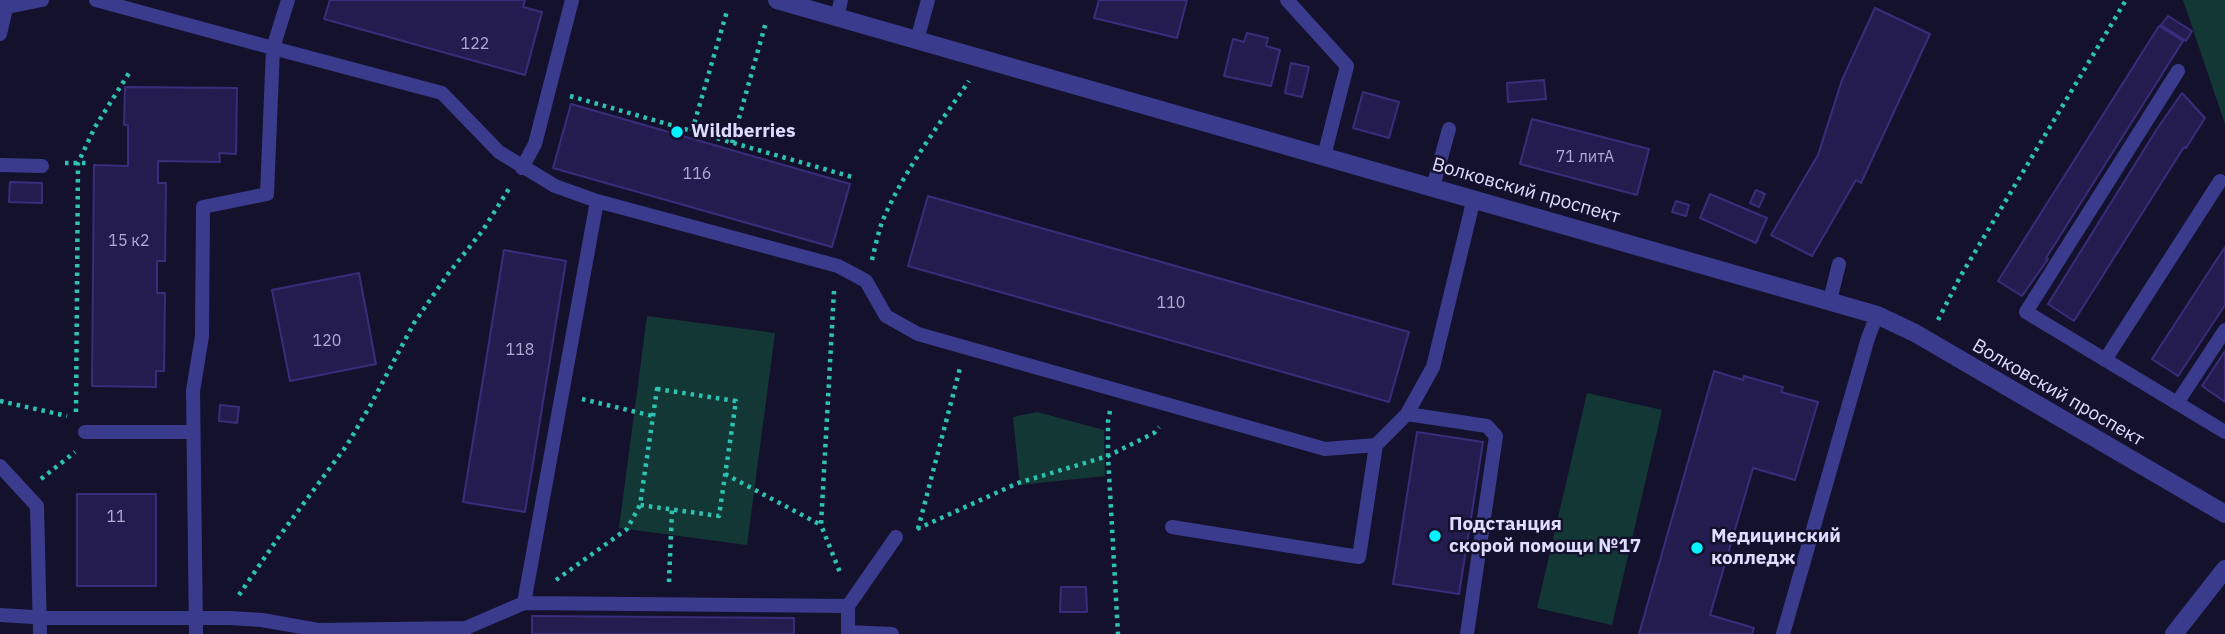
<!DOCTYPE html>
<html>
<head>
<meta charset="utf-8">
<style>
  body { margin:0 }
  canvas { display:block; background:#14112d }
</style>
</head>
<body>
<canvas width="2225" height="634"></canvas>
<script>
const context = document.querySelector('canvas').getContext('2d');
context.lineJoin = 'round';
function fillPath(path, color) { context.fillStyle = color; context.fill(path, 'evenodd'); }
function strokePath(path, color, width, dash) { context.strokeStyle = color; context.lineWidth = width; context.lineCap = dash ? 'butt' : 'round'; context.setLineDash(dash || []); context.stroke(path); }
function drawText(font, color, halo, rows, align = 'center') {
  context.font = font + ' "IBM Plex Sans",sans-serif'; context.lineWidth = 5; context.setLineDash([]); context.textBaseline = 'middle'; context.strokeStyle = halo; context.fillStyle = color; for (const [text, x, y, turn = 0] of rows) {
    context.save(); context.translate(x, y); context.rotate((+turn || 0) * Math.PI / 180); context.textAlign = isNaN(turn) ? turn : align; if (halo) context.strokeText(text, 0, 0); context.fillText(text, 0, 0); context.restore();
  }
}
const green = new Path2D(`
  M 2183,0 L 2225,0 L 2225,124 Z
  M 647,316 L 775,333 L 747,545 L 619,528 Z
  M 1587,393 L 1662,410 L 1612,625 L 1537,608 Z
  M 1037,412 L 1104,430 L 1105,476 L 1020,485 L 1013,417 Z`);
const building = new Path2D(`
  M 330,0 L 525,0 L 523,7 L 542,12 L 525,75 L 324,19 Z
  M 1099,0 L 1187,0 L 1177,38 L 1094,18 Z
  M 1875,8 L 1930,34 L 1861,183 L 1856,180 L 1812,256 L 1771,235 L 1818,155 L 1842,80 Z
  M 2168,16 L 2192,31 L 2186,41 L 2161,25 Z
  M 2159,26 L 2183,41 L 2046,258 L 2048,259 L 2022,296 L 1998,281 Z
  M 1247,33 L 1268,38 L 1266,46 L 1280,50 L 1271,86 L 1224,76 L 1233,39 L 1244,42 Z
  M 1291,63 L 1309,67 L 1302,97 L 1285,93 Z
  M 1544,80 L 1546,99 L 1508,102 L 1507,83 Z
  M 125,87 L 237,88 L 236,154 L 219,153 L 220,162 L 158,161 L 158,183 L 166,183 L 165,261 L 157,261 L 157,293 L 165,293 L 164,371 L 156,371 L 156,387 L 92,386 L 94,165 L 128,166 L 128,125 L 124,125 Z
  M 1363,92 L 1399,102 L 1389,138 L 1353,128 Z
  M 2182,93 L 2205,118 L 2186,148 L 2184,147 L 2074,321 L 2048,304 L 2157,129 Z
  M 571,104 L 850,184 L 832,247 L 553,168 Z
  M 1532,119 L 1649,149 L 1637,195 L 1520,164 Z
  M 10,182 L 42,183 L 42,203 L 9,202 Z
  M 1756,190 L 1765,194 L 1759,207 L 1750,203 Z
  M 1710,194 L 1767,218 L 1756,243 L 1700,218 Z
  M 928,196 L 1409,332 L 1389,402 L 908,266 Z
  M 1676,201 L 1689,205 L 1686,216 L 1672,212 Z
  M 2225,247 L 2225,305 L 2178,376 L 2152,359 Z
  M 504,250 L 566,261 L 525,512 L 463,502 Z
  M 359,273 L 376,364 L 290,381 L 272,290 Z
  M 2225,351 L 2225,402 L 2202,386 Z
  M 1714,371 L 1743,380 L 1744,376 L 1783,387 L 1781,392 L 1818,402 L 1795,480 L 1753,468 L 1710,615 L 1754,628 L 1752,634 L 1639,634 Z
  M 220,405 L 239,407 L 237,423 L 219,421 Z
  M 1417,432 L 1483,442 L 1459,594 L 1393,584 Z
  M 77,494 L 156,494 L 156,586 L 77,586 Z
  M 1061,587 L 1086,587 L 1087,612 L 1060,612 Z
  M 532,616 L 794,618 L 794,634 L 532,634 Z`);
const path = new Path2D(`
  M 570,96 L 852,177
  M 692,131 L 727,11
  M 732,143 L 766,22
  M 65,163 L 88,163
  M 872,260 C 875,247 878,234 882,222 C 903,172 938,126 969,81
  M 834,291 L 821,525 L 841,575
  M 1938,320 L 1960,277 L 2126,0
  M 657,389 L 736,401 L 719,516 L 640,505 Z
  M 582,399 L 653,416
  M 0,401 L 67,416
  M 1110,411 L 1108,421 L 1108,456 L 1118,634
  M 76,412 L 78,163 L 95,127 L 129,73
  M 725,474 L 821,525
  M 41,479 L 75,452
  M 917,529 L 1018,483 L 1108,456 L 1154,433 L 1159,427
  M 918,529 L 960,368
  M 556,580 L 627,529 L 640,505
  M 669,582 L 672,509
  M 239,595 L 278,538 L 347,445 L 370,406 L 414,323 L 448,274 L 483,230 L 510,187`);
const service = new Path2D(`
  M 96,0 L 273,48 L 267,194 L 203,207 L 202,336 L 193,391 L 196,634
  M 288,0 L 273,48 L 442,93 L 499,152 L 555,186 L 597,201 L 838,266 L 866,281 L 886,316 L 918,334 L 1325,449 L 1376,445 L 1407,414 L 1433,367 L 1474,198
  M 1287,0 L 1347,66 L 1324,156
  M 0,5 L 7,7 L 42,0
  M 837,17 L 841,0
  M 0,34 L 8,0
  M 917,40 L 928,0
  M 2178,71 L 2026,312 L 2225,432
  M 0,165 L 42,166
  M 522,168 L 535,144 L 572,0
  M 1433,187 L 1449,129
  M 1830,300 L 1839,264
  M 2105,360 L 2220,181
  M 2177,403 L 2225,330
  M 1407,414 L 1487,426 L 1496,436 L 1467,634
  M 85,432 L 192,432
  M 0,466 L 37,506 L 40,634
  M 1172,527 L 1359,557 L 1376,445
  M 524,603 L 597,201
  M 0,615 L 49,618 L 230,618 L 262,620 L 318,630 L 466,628 L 524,603 L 848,606
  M 848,632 L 892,634
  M 848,634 L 848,606 L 896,537
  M 1783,634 L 1868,338 L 1877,315`);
const minor = new Path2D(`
  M 2174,634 L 2225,569`);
const tertiary = new Path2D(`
  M 777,0 L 1877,315 L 1915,333 L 2225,514`);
const markers = [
  [677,132,7,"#08f1ff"],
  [1435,536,7,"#08f1ff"],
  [1697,548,7,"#08f1ff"]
];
const numberNames = [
  ["122",475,44],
  ["71 литА",1585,157],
  ["116",697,174],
  ["15 к2",129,241],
  ["110",1171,303],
  ["120",327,341],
  ["118",520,350],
  ["11",116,517]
];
const poiNames = [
  ["Wildberries",691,132],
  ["Подстанция",1449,525],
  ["скорой помощи №17",1449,547],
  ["Медицинский",1711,537],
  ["колледж",1711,559]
];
const streetNames = [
  ["Волковский проспект",1526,191,16],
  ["Волковский проспект",2058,393,30]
];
fillPath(green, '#133734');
fillPath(building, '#241c4f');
strokePath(building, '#392d7b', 2);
strokePath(path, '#2cc3b3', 4.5, [3.5, 5]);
strokePath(service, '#3a3b8d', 14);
strokePath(minor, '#3a3b8d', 18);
strokePath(tertiary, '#3a3b8d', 18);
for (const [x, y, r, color] of markers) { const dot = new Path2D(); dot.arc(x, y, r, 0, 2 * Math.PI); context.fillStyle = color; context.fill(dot); strokePath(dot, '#14112d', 2.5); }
drawText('16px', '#b0acd3', null, numberNames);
drawText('bold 19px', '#dfdcff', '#14112d', poiNames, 'left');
drawText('19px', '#dfdcff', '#14112d', streetNames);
</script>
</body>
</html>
